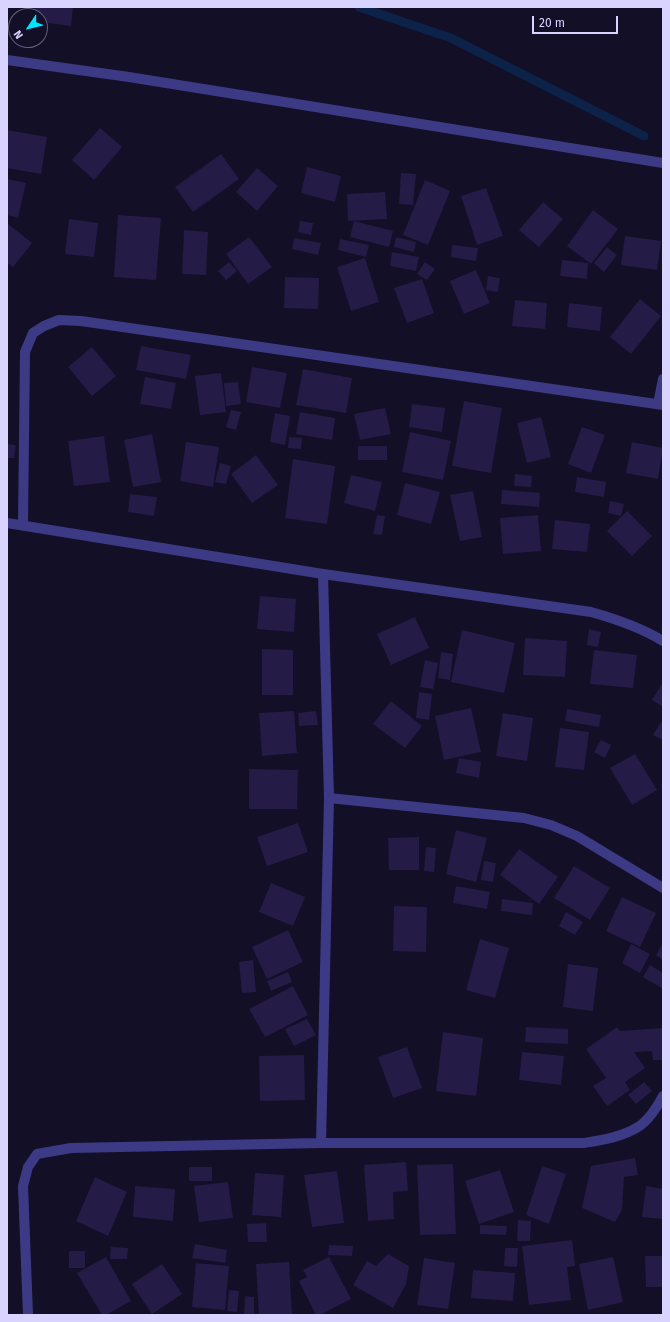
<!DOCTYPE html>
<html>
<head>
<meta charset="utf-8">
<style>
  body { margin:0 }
  #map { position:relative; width:670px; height:1322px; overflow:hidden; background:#130f26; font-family:"Fira Sans",sans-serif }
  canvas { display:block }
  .frame { position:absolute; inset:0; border:8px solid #d9d4ff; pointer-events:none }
  .north { position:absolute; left:8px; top:8px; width:40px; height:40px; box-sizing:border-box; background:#130f26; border:1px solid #625e7d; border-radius:50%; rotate:235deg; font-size:11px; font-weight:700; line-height:16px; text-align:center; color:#d9d4ff }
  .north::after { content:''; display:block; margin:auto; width:14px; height:18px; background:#00e5ff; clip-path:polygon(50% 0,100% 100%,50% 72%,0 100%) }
  .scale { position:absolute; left:532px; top:16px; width:86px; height:18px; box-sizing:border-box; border:2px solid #d9d4ff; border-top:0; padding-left:5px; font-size:12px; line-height:14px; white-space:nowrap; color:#d9d4ff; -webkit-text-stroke:3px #130f26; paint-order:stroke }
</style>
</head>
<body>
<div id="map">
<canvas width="670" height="1322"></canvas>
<div class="frame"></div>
<div class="north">N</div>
<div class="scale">20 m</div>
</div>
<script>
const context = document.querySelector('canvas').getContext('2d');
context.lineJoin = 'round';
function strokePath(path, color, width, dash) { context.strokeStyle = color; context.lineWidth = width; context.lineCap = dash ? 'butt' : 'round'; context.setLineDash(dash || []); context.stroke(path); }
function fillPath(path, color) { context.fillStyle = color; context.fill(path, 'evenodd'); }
const stream = new Path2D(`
  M 359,7 L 451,38 L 644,136`);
const building = new Path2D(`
  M 35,7 L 73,7 L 71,26 L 40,22 L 40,16 L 34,16 Z
  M 100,128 L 122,147 L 94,180 L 72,160 Z
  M 7,130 L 47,137 L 41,174 L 7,168 Z
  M 221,154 L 239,179 L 193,212 L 175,187 Z
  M 307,167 L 341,176 L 335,202 L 301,193 Z
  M 257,168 L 278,186 L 257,211 L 236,192 Z
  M 401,173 L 416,174 L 413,205 L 399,204 Z
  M 7,179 L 26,183 L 18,218 L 7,215 Z
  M 425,180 L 450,191 L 428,245 L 403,235 Z
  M 486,188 L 503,236 L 477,245 L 461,196 Z
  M 385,192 L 387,219 L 348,221 L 347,194 Z
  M 543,202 L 563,219 L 539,247 L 519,230 Z
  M 593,210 L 618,229 L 591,264 L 567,246 Z
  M 118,215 L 161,218 L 156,280 L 114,277 Z
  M 69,219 L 98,223 L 94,257 L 65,254 Z
  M 300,221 L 313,223 L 311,235 L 298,232 Z
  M 354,221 L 393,231 L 389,247 L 350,237 Z
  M 7,223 L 32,243 L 13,267 L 7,263 Z
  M 184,230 L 208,232 L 206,275 L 182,274 Z
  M 625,236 L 661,241 L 657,270 L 621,265 Z
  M 249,237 L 272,267 L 248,284 L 226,254 Z
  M 396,237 L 416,242 L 414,252 L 394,247 Z
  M 294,238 L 321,243 L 318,255 L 292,249 Z
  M 340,239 L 369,245 L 366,257 L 338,250 Z
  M 452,245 L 478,248 L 476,261 L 451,257 Z
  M 607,247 L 617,255 L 604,272 L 594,263 Z
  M 392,252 L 419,257 L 416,271 L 390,266 Z
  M 365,258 L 379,302 L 351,311 L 337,267 Z
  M 562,260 L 588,263 L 587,279 L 560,276 Z
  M 229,262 L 237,271 L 226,280 L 218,271 Z
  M 425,262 L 435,269 L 427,280 L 417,274 Z
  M 476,270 L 490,303 L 464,314 L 450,281 Z
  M 488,276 L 500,278 L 498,292 L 486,290 Z
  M 285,277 L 319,278 L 318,309 L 284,308 Z
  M 422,279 L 434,313 L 407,323 L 394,288 Z
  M 640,299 L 661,316 L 631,354 L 610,337 Z
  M 515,300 L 547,303 L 545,329 L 512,326 Z
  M 569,303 L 602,307 L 600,331 L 567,327 Z
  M 141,346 L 191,355 L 186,379 L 136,370 Z
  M 92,347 L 116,376 L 92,396 L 68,367 Z
  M 252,367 L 287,373 L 280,408 L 246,402 Z
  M 303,369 L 352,378 L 346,413 L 296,405 Z
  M 221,373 L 226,412 L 200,415 L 195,376 Z
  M 145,377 L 176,383 L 171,409 L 140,404 Z
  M 238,382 L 241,404 L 226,406 L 224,383 Z
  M 464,401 L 502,408 L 491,473 L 452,466 Z
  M 412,404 L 445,408 L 442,432 L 409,427 Z
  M 385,408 L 391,434 L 360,440 L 354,414 Z
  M 231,410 L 241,412 L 236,430 L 226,427 Z
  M 300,412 L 335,418 L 332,440 L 296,434 Z
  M 275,413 L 290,416 L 285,445 L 270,442 Z
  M 541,417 L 551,457 L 527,463 L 517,423 Z
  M 582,427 L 605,435 L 591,473 L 568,464 Z
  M 410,432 L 451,441 L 443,480 L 402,472 Z
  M 152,434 L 161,482 L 133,487 L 124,440 Z
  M 104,436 L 110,482 L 74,486 L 68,441 Z
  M 289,437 L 302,438 L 301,449 L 288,448 Z
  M 186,442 L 219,447 L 213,487 L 180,481 Z
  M 632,442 L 663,448 L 658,479 L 626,473 Z
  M 7,444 L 16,445 L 14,458 L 7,458 Z
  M 358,446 L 387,446 L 387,460 L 358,460 Z
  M 256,455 L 278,485 L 252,503 L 231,474 Z
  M 293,459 L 335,466 L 327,524 L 285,518 Z
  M 220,463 L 231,466 L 226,484 L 215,482 Z
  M 515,474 L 532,476 L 531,487 L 514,486 Z
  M 351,475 L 382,482 L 375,511 L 344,503 Z
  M 577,477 L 606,482 L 604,497 L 575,492 Z
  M 405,483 L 440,492 L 431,524 L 397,515 Z
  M 502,490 L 540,493 L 539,507 L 501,504 Z
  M 473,491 L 482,537 L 460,541 L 450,495 Z
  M 130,494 L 157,497 L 154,516 L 128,512 Z
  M 610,501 L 624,504 L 621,516 L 608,513 Z
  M 627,511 L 652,536 L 632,556 L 607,531 Z
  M 377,515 L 385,516 L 382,535 L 373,534 Z
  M 538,515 L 541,551 L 503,554 L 500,518 Z
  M 555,520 L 590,524 L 587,552 L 552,549 Z
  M 260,596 L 296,599 L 294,632 L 257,629 Z
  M 415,617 L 429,648 L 391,665 L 377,634 Z
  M 589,629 L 601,632 L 598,647 L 587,645 Z
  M 462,630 L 515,643 L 504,693 L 451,682 Z
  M 525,638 L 567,641 L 565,677 L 523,675 Z
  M 262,649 L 293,650 L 293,695 L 262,695 Z
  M 594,650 L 637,655 L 633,688 L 590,684 Z
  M 441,652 L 453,654 L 450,680 L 438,678 Z
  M 425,660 L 438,663 L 433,689 L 420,687 Z
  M 663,682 L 663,707 L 652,700 Z
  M 419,692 L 432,694 L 429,720 L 416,718 Z
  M 391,701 L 422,726 L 405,748 L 373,724 Z
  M 471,708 L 481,752 L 444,760 L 435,716 Z
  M 567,709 L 601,715 L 599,727 L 565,721 Z
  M 294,711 L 297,753 L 262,756 L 259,713 Z
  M 316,711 L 318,725 L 299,726 L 298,713 Z
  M 503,713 L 533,718 L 527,761 L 496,756 Z
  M 661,722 L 663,723 L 663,740 L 653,735 Z
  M 560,728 L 589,732 L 584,770 L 555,767 Z
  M 601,740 L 611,745 L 605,758 L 594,752 Z
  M 635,754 L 657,790 L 632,805 L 610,768 Z
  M 459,758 L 481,762 L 479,778 L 456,773 Z
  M 249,769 L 298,770 L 297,809 L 249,809 Z
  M 298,823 L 308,852 L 267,866 L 257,837 Z
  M 456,830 L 487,838 L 476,882 L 446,874 Z
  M 419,837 L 419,870 L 389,870 L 388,838 Z
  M 426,847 L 436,848 L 434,872 L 424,871 Z
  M 519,849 L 558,877 L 539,904 L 500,875 Z
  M 484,861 L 496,863 L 493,882 L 481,880 Z
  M 574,866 L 610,888 L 590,920 L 554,898 Z
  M 271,883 L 305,897 L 293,926 L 259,912 Z
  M 456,886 L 490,892 L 487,909 L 453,903 Z
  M 622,897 L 656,913 L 640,947 L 606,931 Z
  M 502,899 L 533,903 L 532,915 L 501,911 Z
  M 394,906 L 427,907 L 426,952 L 393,951 Z
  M 566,912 L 583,922 L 575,935 L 559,926 Z
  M 288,930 L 303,962 L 267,979 L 252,947 Z
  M 480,939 L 509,948 L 495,998 L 466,990 Z
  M 663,943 L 663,960 L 656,955 Z
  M 631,944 L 650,954 L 640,973 L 622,963 Z
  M 253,960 L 256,992 L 242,993 L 239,962 Z
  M 568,964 L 598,968 L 593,1011 L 563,1007 Z
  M 650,965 L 663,973 L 663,989 L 643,977 Z
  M 288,972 L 292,982 L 271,991 L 267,981 Z
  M 293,986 L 308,1015 L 265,1037 L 249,1009 Z
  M 307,1019 L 316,1035 L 294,1046 L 285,1029 Z
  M 526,1027 L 568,1029 L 568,1044 L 525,1042 Z
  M 617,1027 L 620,1031 L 663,1028 L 663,1060 L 653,1060 L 652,1051 L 634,1052 L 645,1068 L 625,1082 L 630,1090 L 607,1106 L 593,1086 L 606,1078 L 586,1049 Z
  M 443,1032 L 483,1038 L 476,1096 L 436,1091 Z
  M 407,1047 L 422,1088 L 393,1098 L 378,1057 Z
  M 522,1052 L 564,1056 L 561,1085 L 519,1080 Z
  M 304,1055 L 305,1100 L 260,1101 L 259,1056 Z
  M 644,1082 L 652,1091 L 636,1104 L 628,1095 Z
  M 635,1158 L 638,1175 L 624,1177 L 622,1210 L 615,1222 L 582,1208 L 591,1166 Z
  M 406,1162 L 408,1191 L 393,1192 L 394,1219 L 368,1221 L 364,1165 Z
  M 453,1164 L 456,1234 L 420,1235 L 417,1165 Z
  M 542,1166 L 566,1174 L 549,1224 L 526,1215 Z
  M 189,1167 L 212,1167 L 212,1181 L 189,1181 Z
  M 500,1170 L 514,1212 L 479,1224 L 465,1181 Z
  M 337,1171 L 344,1223 L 312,1227 L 304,1175 Z
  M 255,1173 L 284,1175 L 281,1217 L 252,1215 Z
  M 95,1177 L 127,1192 L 108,1236 L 76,1221 Z
  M 228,1182 L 233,1218 L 199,1222 L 194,1186 Z
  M 135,1186 L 175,1189 L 173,1221 L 133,1217 Z
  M 646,1186 L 663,1189 L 663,1219 L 642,1217 Z
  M 518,1220 L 531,1221 L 530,1241 L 517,1241 Z
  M 266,1223 L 267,1242 L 248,1242 L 247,1224 Z
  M 480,1225 L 507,1226 L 506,1235 L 480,1234 Z
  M 572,1240 L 575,1266 L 567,1267 L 571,1300 L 529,1305 L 522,1246 Z
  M 195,1244 L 227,1250 L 225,1263 L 192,1258 Z
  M 329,1245 L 353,1246 L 352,1256 L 328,1255 Z
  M 111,1247 L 128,1248 L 127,1259 L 110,1259 Z
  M 505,1248 L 518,1248 L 517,1267 L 504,1266 Z
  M 69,1251 L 85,1251 L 85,1268 L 69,1268 Z
  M 388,1254 L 409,1266 L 406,1284 L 393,1308 L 353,1285 L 367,1261 L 376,1266 Z
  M 645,1256 L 663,1256 L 663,1287 L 646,1287 Z
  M 106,1257 L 131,1301 L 106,1315 L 102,1315 L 77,1273 Z
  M 329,1257 L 351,1299 L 320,1315 L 316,1315 L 299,1281 L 307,1277 L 303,1270 Z
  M 613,1257 L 623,1302 L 588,1310 L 579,1264 Z
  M 424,1258 L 455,1263 L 448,1309 L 417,1305 Z
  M 289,1262 L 292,1314 L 259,1315 L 256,1264 Z
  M 196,1263 L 229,1266 L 225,1310 L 192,1307 Z
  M 162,1264 L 182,1294 L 152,1314 L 132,1284 Z
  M 473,1270 L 515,1273 L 513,1301 L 471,1298 Z
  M 229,1290 L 239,1291 L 237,1312 L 227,1311 Z
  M 245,1296 L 254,1297 L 254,1315 L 244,1315 Z`);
const minor = new Path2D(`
  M 7,60 L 129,77 L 663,163
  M 658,404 L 663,379
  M 7,523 L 323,574 L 591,612 C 616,619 640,627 663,641
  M 23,524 L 25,352 L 33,333 L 44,326 L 59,320 L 81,321 L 663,405
  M 329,798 L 524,818 L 551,825 L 577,836 L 663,888
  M 321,1143 L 329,798 L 323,574
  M 28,1315 L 23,1186 L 28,1167 L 37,1154 L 71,1148 L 321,1143 L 584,1143 C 602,1140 622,1137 638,1127 C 648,1121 658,1106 663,1096`);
strokePath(stream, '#0c2248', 9);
fillPath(building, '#241b47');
strokePath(minor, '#3d3a85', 10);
</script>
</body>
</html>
